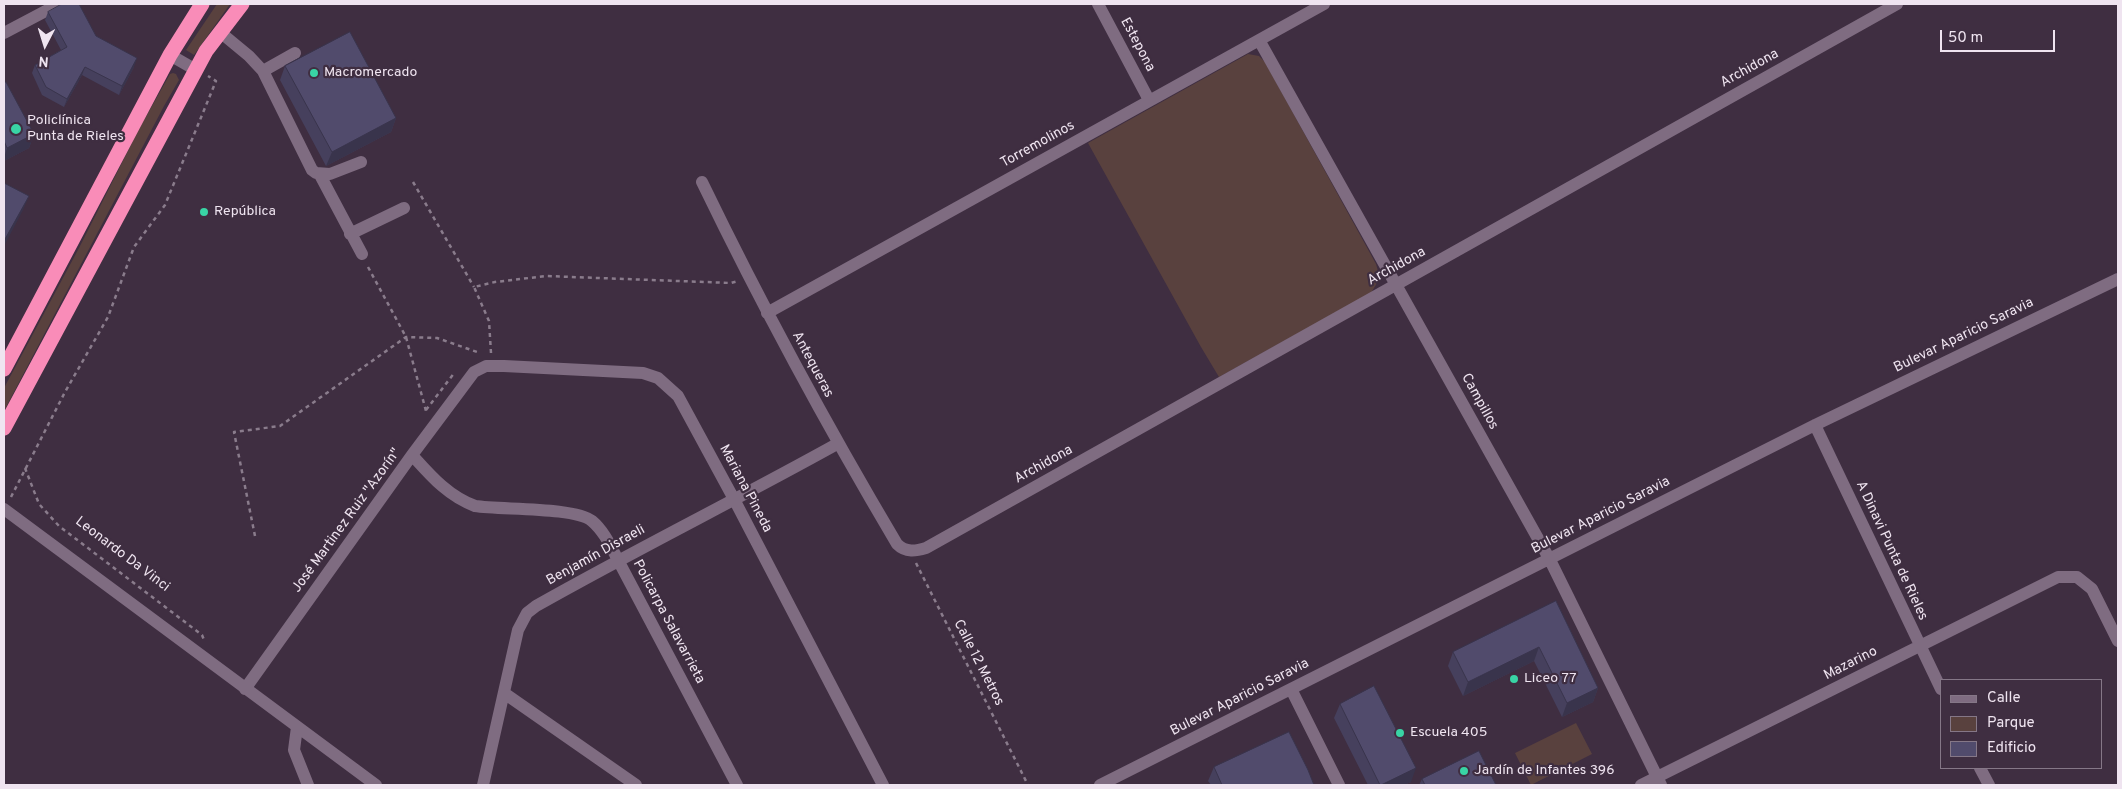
<!DOCTYPE html>
<html>
<head>
<meta charset="utf-8">
<style>
  body { margin:0 }
  #map { position:relative; width:2122px; height:789px; overflow:hidden; background:#3f2e41; font-family:Overpass,sans-serif }
  canvas { display:block }
  .frame { position:absolute; inset:0; border:5px solid #efe4f0; pointer-events:none }
  .legend { position:absolute; left:1940px; top:679px; width:162px; height:90px; box-sizing:border-box; background:#3f2e41; border:1px solid #857787; margin:0; padding:6px 9px; list-style:none; font-size:15px; color:#efe4f0 }
  .legend li { display:flex; align-items:center; gap:10px; height:25px }
  .legend b { width:25px; border:1px solid #857787 }
  .north { position:absolute; left:20px; top:20px; width:50px; height:50px; -webkit-text-stroke:4px #3f2e41; paint-order:stroke; rotate:185deg; font-size:14px; font-weight:700; line-height:20px; text-align:center; color:#efe4f0 }
  .north::after { content:''; display:block; margin:auto; width:18px; height:22px; background:#efe4f0; clip-path:polygon(50% 0,100% 100%,50% 72%,0 100%) }
  .scale { position:absolute; left:1940px; top:30px; width:115px; height:22px; box-sizing:border-box; border:2px solid #efe4f0; border-top:0; padding-left:6px; font-size:15px; line-height:18px; white-space:nowrap; color:#efe4f0; -webkit-text-stroke:4px #3f2e41; paint-order:stroke }
</style>
</head>
<body>
<div id="map">
<canvas width="2122" height="789"></canvas>
<div class="frame"></div>
<ul class="legend">
<li><b style="height:6px;background:#7f6c81"></b>Calle</li>
<li><b style="height:14px;background:#59413e"></b>Parque</li>
<li><b style="height:14px;background:#514b6c"></b>Edificio</li>
</ul>
<div class="north">N</div>
<div class="scale">50 m</div>
</div>
<script>
const context = document.querySelector('canvas').getContext('2d');
context.lineJoin = 'round';
function fillPath(path, color) { context.fillStyle = color; context.fill(path, 'evenodd'); }
function strokePath(path, color, width, dash) { context.strokeStyle = color; context.lineWidth = width; context.lineCap = dash ? 'butt' : 'round'; context.setLineDash(dash || []); context.stroke(path); }
function drawText(font, color, halo, rows, align = 'center') {
  context.font = font + ' Overpass,sans-serif'; context.lineWidth = 4.5; context.setLineDash([]); context.textBaseline = 'middle'; context.strokeStyle = halo; context.fillStyle = color; for (const [text, x, y, turn = 0] of rows) {
    context.save(); context.translate(x, y); context.rotate((+turn || 0) * Math.PI / 180); context.textAlign = isNaN(turn) ? turn : align; if (halo) context.strokeText(text, 0, 0); context.fillText(text, 0, 0); context.restore();
  }
}
const green = new Path2D(`
  M 217,4 L 230,4 L 194,55 L 186,50 Z
  M 1248,54 L 1259,56 L 1265,62 L 1376,264 L 1380,278 L 1371,293 L 1219,377 L 1201,347 L 1088,143 Z
  M 173,73 L 176,74 L 179,80 L 164,106 L 4,411 L 4,388 L 79,248 L 139,129 L 170,74 Z
  M 1576,723 L 1592,754 L 1531,785 L 1515,753 Z`);
const path = new Path2D(`
  M 413,182 L 474,287
  M 368,267 L 406,337 L 426,411
  M 491,353 L 489,321 L 474,287 L 495,282 L 546,276 L 731,283 L 738,281
  M 426,410 L 455,372
  M 25,468 L 39,504 L 59,526 L 202,635 L 204,640
  M 11,497 L 65,392 L 108,317 L 134,247 L 165,205 L 216,81 L 208,76
  M 255,536 L 234,432 L 280,426 L 406,337 L 437,338 L 480,353
  M 916,563 L 1028,785`);
const minor = new Path2D(`
  M 1098,4 L 1149,100
  M 220,32 L 249,56 L 263,71 L 312,170 L 316,173 L 330,174 L 361,162
  M 4,33 L 59,4
  M 1259,40 L 1550,560 L 1661,785
  M 170,55 L 196,70
  M 263,71 L 295,53
  M 320,175 L 362,254
  M 702,182 C 762,306 827,426 897,544 C 906,553 916,551 926,548 L 1897,4
  M 350,234 L 404,208
  M 767,313 L 1324,4
  M 1815,425 L 1941,689
  M 412,455 C 431,476 448,496 475,506 C 501,510 575,507 592,521 C 604,531 611,547 618,560 L 737,785
  M 4,509 L 376,785
  M 245,689 L 412,455 L 474,372 L 486,366 L 504,366 L 643,373 L 658,378 L 678,396 L 735,501 L 883,785
  M 1291,689 L 1339,785
  M 504,693 L 636,785
  M 297,727 L 294,750 L 308,785
  M 1980,768 L 1989,785
  M 483,785 L 518,630 L 527,613 L 536,606 C 635,550 738,499 837,444
  M 1100,785 L 1815,425 L 2118,279
  M 1641,785 L 2058,577 L 2077,577 L 2092,589 L 2118,641`);
const highway = new Path2D(`
  M 4,369 L 170,55 L 202,4
  M 4,428 L 206,51 L 242,4`);
const wall = new Path2D(`
  M 48,12 L 96,36 L 134,67 L 119,95 L 82,75 L 64,107 L 42,95 L 32,73 L 35,65 L 61,50 L 45,20 Z
  M 285,66 L 396,118 L 391,132 L 326,166 L 280,80 Z
  M 4,83 L 34,134 L 29,148 L 4,161 Z
  M 1556,601 L 1598,688 L 1593,702 L 1562,717 L 1534,661 L 1463,696 L 1448,666 L 1453,652 Z
  M 1340,704 L 1411,782 L 1404,785 L 1368,785 L 1334,718 Z
  M 1214,767 L 1314,785 L 1211,785 L 1208,781 Z
  M 1422,779 L 1496,785 L 1419,785 Z`);
const shadedWall = new Path2D(`
  M 137,58 L 134,67 L 119,95 L 122,86 Z
  M 85,67 L 82,75 L 64,107 L 67,99 Z
  M 396,118 L 391,132 L 326,166 L 332,152 Z
  M 34,134 L 29,148 L 4,161 L 4,158 L 7,148 Z
  M 29,196 L 23,210 L 4,246 L 4,241 Z
  M 1539,647 L 1534,661 L 1463,696 L 1468,682 Z
  M 1598,688 L 1593,702 L 1562,717 L 1567,703 Z
  M 1416,768 L 1411,782 L 1404,785 L 1381,785 Z`);
const building = new Path2D(`
  M 62,4 L 79,4 L 96,36 L 137,58 L 122,86 L 85,67 L 67,99 L 46,87 L 35,65 L 67,47 L 48,12 Z
  M 350,32 L 396,118 L 332,152 L 285,66 Z
  M 6,82 L 34,134 L 7,148 L 4,141 L 4,83 Z
  M 4,183 L 29,196 L 4,241 Z
  M 1556,601 L 1598,688 L 1567,703 L 1539,647 L 1468,682 L 1453,652 Z
  M 1374,686 L 1416,768 L 1381,785 L 1380,785 L 1340,704 Z
  M 1289,732 L 1308,770 L 1314,785 L 1222,785 L 1214,767 Z
  M 1479,751 L 1496,785 L 1425,785 L 1422,779 Z`);
const markers = [
  [314,73,5,"#39d4a5"],
  [16,129,6,"#39d4a5"],
  [204,212,5,"#39d4a5"],
  [1514,679,5,"#39d4a5"],
  [1400,733,5,"#39d4a5"],
  [1464,771,5,"#39d4a5"]
];
const streetNames = [
  ["Estepona",1137,45,62],
  ["Archidona",1750,69,-29],
  ["Torremolinos",1038,145,-29],
  ["Archidona",1397,267,-29],
  ["Bulevar Aparicio Saravia",1964,336,-26],
  ["Antequeras",812,365,62],
  ["Campillos",1479,402,61],
  ["Archidona",1044,465,-29],
  ["Mariana Pineda",745,489,62],
  ["Bulevar Aparicio Saravia",1601,516,-27],
  ["José Martinez Ruiz \"Azorín\"",347,521,-54],
  ["A Dinavi Punta de Rieles",1891,551,65],
  ["Leonardo Da Vinci",122,555,37],
  ["Benjamín Disraeli",596,556,-29],
  ["Policarpa Salavarrieta",668,622,62],
  ["Calle 12 Metros",978,663,63],
  ["Mazarino",1851,664,-27],
  ["Bulevar Aparicio Saravia",1240,698,-27]
];
const poiNames = [
  ["Macromercado",324,73],
  ["Policlínica",27,121],
  ["Punta de Rieles",27,137],
  ["República",214,212],
  ["Liceo 77",1524,679],
  ["Escuela 405",1410,733],
  ["Jardín de Infantes 396",1474,771]
];
fillPath(green, '#59413e');
strokePath(path, '#8a7c8c', 2.5, [4, 4]);
strokePath(minor, '#7f6c81', 12);
strokePath(highway, '#f98cb8', 15);
fillPath(wall, '#46405d');
fillPath(shadedWall, '#39344c');
fillPath(building, '#514b6c');
strokePath(building, '#39344c', 1);
for (const [x, y, r, color] of markers) { const dot = new Path2D(); dot.arc(x, y, r, 0, 2 * Math.PI); context.fillStyle = color; context.fill(dot); strokePath(dot, '#3f2e41', 2); }
drawText('14px', '#efe4f0', '#3f2e41', streetNames);
drawText('14px', '#efe4f0', '#3f2e41', poiNames, 'left');
</script>
</body>
</html>
